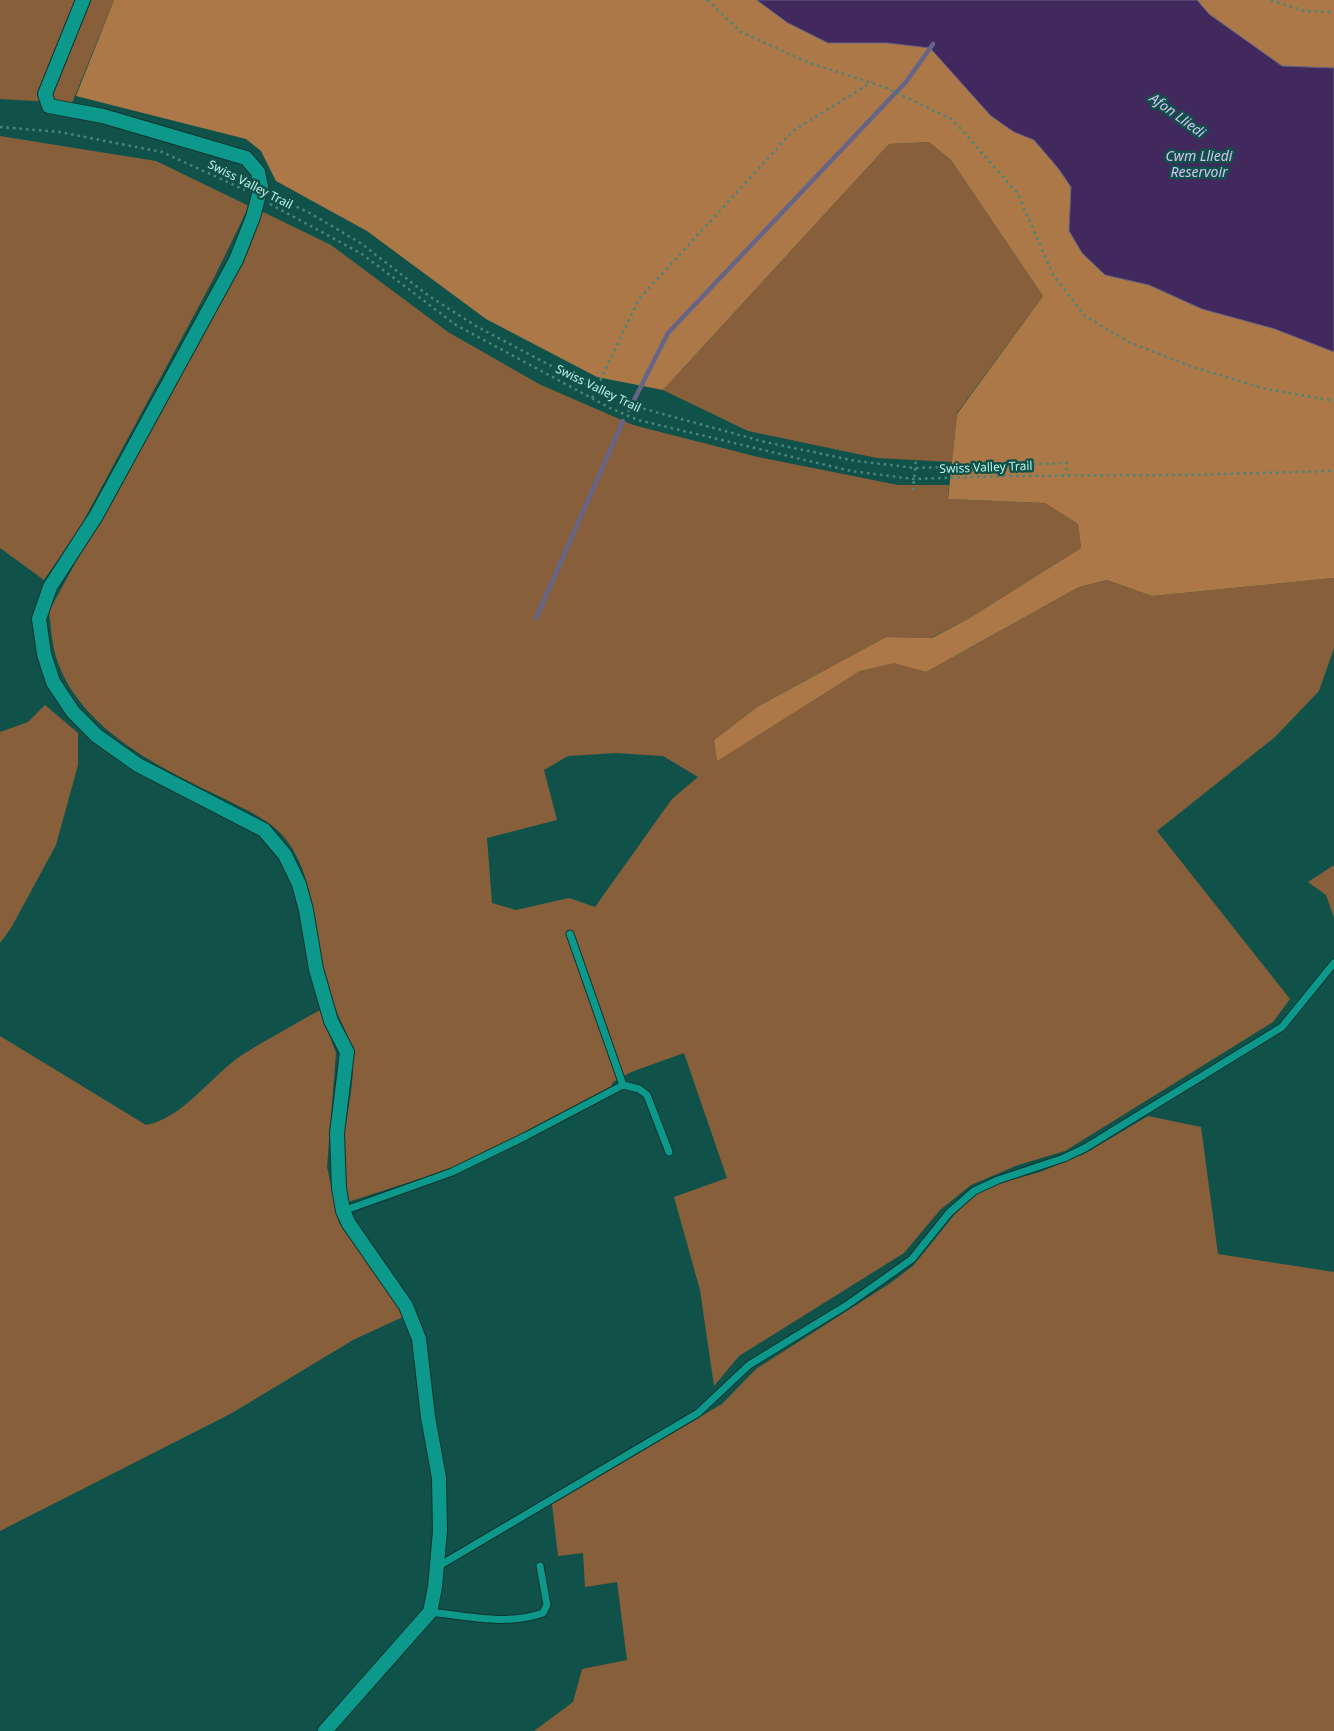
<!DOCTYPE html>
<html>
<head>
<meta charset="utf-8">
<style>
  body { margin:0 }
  canvas { display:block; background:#10524a }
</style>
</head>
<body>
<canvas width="1334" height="1731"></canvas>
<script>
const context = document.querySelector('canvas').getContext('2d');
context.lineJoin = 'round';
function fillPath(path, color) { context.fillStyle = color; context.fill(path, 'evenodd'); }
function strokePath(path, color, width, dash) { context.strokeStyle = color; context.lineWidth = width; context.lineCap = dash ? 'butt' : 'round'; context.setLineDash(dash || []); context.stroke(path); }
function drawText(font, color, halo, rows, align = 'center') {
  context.font = font + ' "Noto Sans",sans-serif'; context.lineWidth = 5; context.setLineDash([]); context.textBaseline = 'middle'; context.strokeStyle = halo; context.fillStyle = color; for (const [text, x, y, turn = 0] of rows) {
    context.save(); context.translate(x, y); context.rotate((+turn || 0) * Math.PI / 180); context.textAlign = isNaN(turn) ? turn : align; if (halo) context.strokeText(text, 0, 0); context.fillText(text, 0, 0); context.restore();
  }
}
const green = new Path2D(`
  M 0,0 L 114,0 L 72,103 L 0,99 Z
  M 0,136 L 156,161 L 249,206 L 214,278 L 79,529 L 44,580 L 0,548 Z
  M 929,142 L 951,160 L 1043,296 L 957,413 L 952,462 L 877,458 L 748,431 L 663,390 L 889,144 Z
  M 261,211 L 331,245 L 448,332 L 539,384 L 633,425 L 758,457 L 898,485 L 949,485 L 948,499 L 1045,503 L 1078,524 L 1081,548 L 968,619 L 931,638 L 886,637 L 757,707 L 714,740 L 717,760 L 860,671 L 894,662 L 926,672 L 1079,587 L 1107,580 L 1152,596 L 1334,578 L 1334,648 L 1319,691 L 1275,737 L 1157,831 L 1290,999 L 1273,1022 L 1065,1151 L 1018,1165 L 971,1185 L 940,1210 L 904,1253 L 739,1356 L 714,1386 L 700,1290 L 674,1197 L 727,1178 L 684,1053 L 631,1072 L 613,1082 L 611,1087 L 506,1143 L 450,1169 L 348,1202 C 332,1155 354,1108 353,1061 C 353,1039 338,1018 330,997 C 313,950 319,892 292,848 C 276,821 249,812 223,798 C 161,768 84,732 58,663 C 52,646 51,629 49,611 L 245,253 ZM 616,753 L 663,756 L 698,777 L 672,799 L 595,907 L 569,898 L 516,910 L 492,903 L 487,838 L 557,820 L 544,770 L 568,756 Z
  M 45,705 L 78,733 L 78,765 L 56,845 L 11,928 L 0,943 L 0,732 L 28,722 Z
  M 1334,865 L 1334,918 L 1326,895 L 1308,882 Z
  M 320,1010 L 336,1053 L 327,1167 L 339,1223 L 405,1316 L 353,1340 L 232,1413 L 0,1531 L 0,1036 L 146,1125 C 182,1119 212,1075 242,1055 C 267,1039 294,1025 320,1010 Z
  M 1148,1116 L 1201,1127 L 1218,1254 L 1334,1272 L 1334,1731 L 534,1731 L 573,1702 L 582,1669 L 627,1660 L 617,1582 L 585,1587 L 583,1553 L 558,1556 L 552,1504 L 722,1404 L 756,1369 L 889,1284 L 913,1266 L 955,1214 L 975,1194 L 1000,1183 L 1040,1172 L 1086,1153 Z`);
const forest = new Path2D(`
  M 114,0 L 757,0 L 788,23 L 887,43 L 930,47 L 991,116 L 1014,132 L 1034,140 L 1058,168 L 1071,187 L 1069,231 L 1105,275 L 1149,285 L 1202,309 L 1275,329 L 1334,352 L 1334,578 L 1152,596 L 1107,580 L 1079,587 L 926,672 L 894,663 L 860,671 L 717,761 L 714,740 L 757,707 L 886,637 L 932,638 L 968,619 L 1081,548 L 1078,524 L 1045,503 L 948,499 L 957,414 L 1043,296 L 951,160 L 929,142 L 889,144 L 663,390 L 597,377 L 486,319 L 367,231 L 276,181 L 261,151 L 246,139 L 76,96 Z
  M 1197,0 L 1334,0 L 1334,68 L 1282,66 L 1209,14 Z`);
const water = new Path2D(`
  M 757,0 L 1197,0 L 1209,14 L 1282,66 L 1334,68 L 1334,352 L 1275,329 L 1202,309 L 1149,285 L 1105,275 L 1082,253 L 1069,231 L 1071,187 L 1058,168 L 1034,140 L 1014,132 L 991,116 L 930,48 L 887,43 L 828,43 L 788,23 Z`);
const stream = new Path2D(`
  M 629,410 L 668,333 L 885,104 L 906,82 L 933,44
  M 536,618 L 623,421`);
const path = new Path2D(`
  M 707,0 L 741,32 L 807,62 L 887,88 L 953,120 L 1018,194 L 1053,275 L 1085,316 L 1129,342 L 1190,366 L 1266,389 L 1334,401
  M 1271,0 L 1304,11 L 1334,12
  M 0,127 L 59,132 L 162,152 L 245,190
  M 273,196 L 308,212 L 362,244 L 429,296 L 476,326 L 619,402 L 765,442 L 856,461 L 915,468 L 1067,463 L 1066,475
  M 270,204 L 362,254 L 456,325 L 610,408 L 638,420 L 851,471 L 914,479 L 1001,476 L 1185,475 L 1334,471
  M 592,398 L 639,299 L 793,131 L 870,83
  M 913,490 L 916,459`);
const lane = new Path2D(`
  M 623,1085 L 639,1089 L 647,1095 L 669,1152
  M 343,1211 L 452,1172 L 526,1136 L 623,1085 L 570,934
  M 437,1567 L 698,1413 L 749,1365 L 847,1305 L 912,1259 L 949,1213 L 974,1191 L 998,1180 L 1064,1158 L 1085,1148 L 1282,1027 L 1334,963
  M 430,1612 C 468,1616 507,1626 543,1613 L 547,1605 L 540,1566`);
const street = new Path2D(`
  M 83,0 L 45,94 L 49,106 L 103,116 L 246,158 L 258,172 L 261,187
  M 253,217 L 236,260 L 96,516 L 50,587 L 39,619 L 44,654 L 53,682 L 73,712 L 97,736 L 138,765 L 264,830 L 285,855 L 299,884 L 306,910 L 316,969 L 331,1021 L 347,1052 L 337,1133 L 339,1188 L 343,1211 L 349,1224 L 406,1306 L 419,1339 L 428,1417 L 439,1478 L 440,1531 L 435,1587 L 430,1612 L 325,1731`);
const streetBridge = new Path2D(`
  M 253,217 L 261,187`);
const streetNames = [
  ["Swiss Valley Trail",250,185,27],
  ["Swiss Valley Trail",598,389,26],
  ["Swiss Valley Trail",986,468,-2]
];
const waterNames = [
  ["Afon Lliedi",1177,116,36],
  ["Cwm Lliedi",1199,157],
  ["Reservoir",1199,173]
];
fillPath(green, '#875f3a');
fillPath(forest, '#ac7847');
fillPath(water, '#41285d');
strokePath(water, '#666487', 1);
strokePath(stream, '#666487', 4.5);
strokePath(lane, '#0f342f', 9);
strokePath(street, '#0f342f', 16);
strokePath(path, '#48857d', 2.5, [2.5, 4]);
strokePath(lane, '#0c998b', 7);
strokePath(street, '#0c998b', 14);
strokePath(streetBridge, '#0f342f', 16, []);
strokePath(streetBridge, '#0c998b', 14);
drawText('12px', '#bdf1e8', '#10524a', streetNames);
drawText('italic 14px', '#d7c2f6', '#10524a', waterNames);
</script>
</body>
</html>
